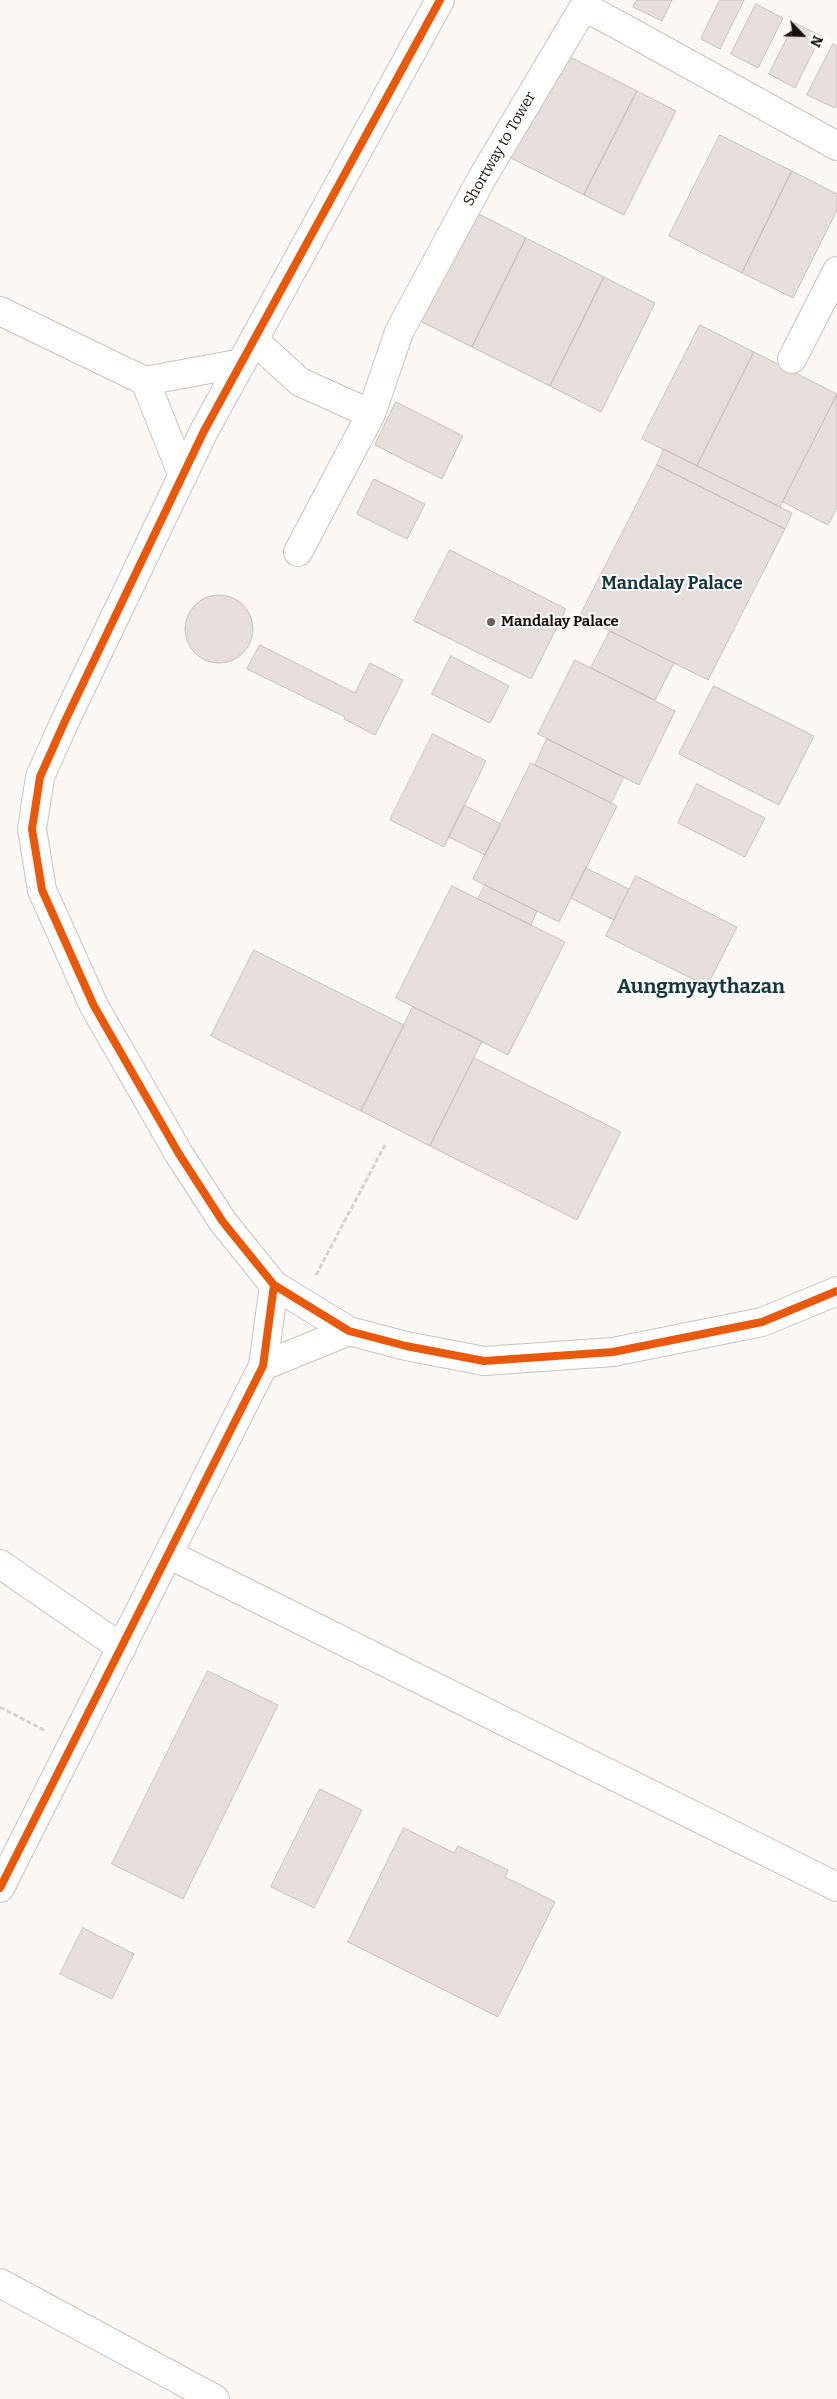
<!DOCTYPE html>
<html>
<head>
<meta charset="utf-8">
<style>
  body { margin:0 }
  #map { position:relative; width:837px; height:2399px; overflow:hidden; background:#fbf8f6; font-family:Bitter,serif }
  canvas { display:block }
  .north { position:absolute; left:777px; top:10px; width:50px; height:50px; -webkit-text-stroke:4px #fff; paint-order:stroke; rotate:114deg; font-size:14px; font-weight:700; line-height:20px; text-align:center; color:#190f0b }
  .north::after { content:''; display:block; margin:auto; width:18px; height:22px; background:#190f0b; clip-path:polygon(50% 0,100% 100%,50% 72%,0 100%) }
</style>
</head>
<body>
<div id="map">
<canvas width="837" height="2399"></canvas>
<div class="north">N</div>
</div>
<script>
const context = document.querySelector('canvas').getContext('2d');
context.lineJoin = 'round';
function fillPath(path, color) { context.fillStyle = color; context.fill(path, 'evenodd'); }
function strokePath(path, color, width, dash) { context.strokeStyle = color; context.lineWidth = width; context.lineCap = dash ? 'butt' : 'round'; context.setLineDash(dash || []); context.stroke(path); }
function drawText(font, color, halo, rows, align = 'center') {
  context.font = font + ' Bitter,serif'; context.lineWidth = 4; context.setLineDash([]); context.textBaseline = 'middle'; context.strokeStyle = halo; context.fillStyle = color; for (const [text, x, y, turn = 0] of rows) {
    context.save(); context.translate(x, y); context.rotate((+turn || 0) * Math.PI / 180); context.textAlign = isNaN(turn) ? turn : align; if (halo) context.strokeText(text, 0, 0); context.fillText(text, 0, 0); context.restore();
  }
}
const building = new Path2D(`
  M 637,0 L 672,0 L 662,21 L 633,7 Z
  M 720,0 L 744,0 L 720,49 L 701,39 Z
  M 756,4 L 783,18 L 758,68 L 731,54 Z
  M 795,23 L 821,36 L 795,88 L 769,74 Z
  M 833,44 L 837,46 L 837,104 L 835,108 L 807,95 Z
  M 562,53 L 637,91 L 584,195 L 509,157 Z
  M 637,91 L 676,111 L 624,215 L 584,195 Z
  M 720,135 L 792,171 L 742,273 L 669,236 Z
  M 792,171 L 837,194 L 837,210 L 793,298 L 742,273 Z
  M 473,211 L 526,238 L 472,347 L 418,320 Z
  M 526,238 L 604,277 L 550,386 L 472,347 Z
  M 604,277 L 655,303 L 601,412 L 550,386 Z
  M 700,325 L 754,352 L 697,466 L 642,439 Z
  M 754,352 L 837,394 L 780,507 L 697,466 Z
  M 837,394 L 837,507 L 828,525 L 783,502 Z
  M 396,402 L 463,436 L 442,479 L 375,445 Z
  M 664,449 L 792,513 L 785,529 L 657,465 Z
  M 657,465 L 785,529 L 708,680 L 580,616 Z
  M 374,479 L 425,504 L 407,539 L 357,514 Z
  M 450,550 L 566,609 L 531,679 L 414,621 Z
  M185 629a34 34 0 1 1 68 0a34 34 0 1 1-68 0Z
  M 610,631 L 674,663 L 655,700 L 591,668 Z
  M 260,645 L 355,693 L 370,663 L 403,680 L 375,735 L 344,719 L 345,717 L 247,669 Z
  M 451,656 L 509,686 L 490,723 L 432,694 Z
  M 575,660 L 675,711 L 639,785 L 538,734 Z
  M 714,686 L 814,736 L 779,805 L 679,754 Z
  M 433,734 L 486,761 L 444,847 L 390,820 Z
  M 547,739 L 624,777 L 611,803 L 535,765 Z
  M 531,763 L 617,806 L 559,922 L 473,879 Z
  M 697,784 L 765,818 L 745,857 L 678,823 Z
  M 464,805 L 501,824 L 485,855 L 449,837 Z
  M 586,868 L 629,889 L 614,920 L 571,898 Z
  M 636,876 L 737,927 L 707,986 L 606,936 Z
  M 485,885 L 537,911 L 531,925 L 478,899 Z
  M 452,886 L 565,942 L 508,1055 L 396,998 Z
  M 254,950 L 404,1025 L 361,1111 L 211,1036 Z
  M 413,1007 L 482,1041 L 430,1146 L 361,1111 Z
  M 474,1058 L 621,1132 L 577,1220 L 430,1146 Z
  M 208,1671 L 278,1705 L 183,1899 L 112,1864 Z
  M 320,1789 L 362,1810 L 314,1908 L 271,1887 Z
  M 404,1828 L 454,1853 L 458,1846 L 508,1870 L 505,1877 L 555,1902 L 498,2017 L 348,1942 Z
  M 83,1928 L 134,1954 L 112,1999 L 60,1974 Z`);
const path = new Path2D(`
  M 316,1275 L 386,1143
  M 0,1707 L 44,1730`);
const minor = new Path2D(`
  M 440,0 L 204,431 L 65,721 L 40,777 L 32,829 L 42,890 L 94,1006 L 179,1154 L 223,1222 L 274,1285 L 349,1331 L 406,1346 L 484,1361 L 613,1352 L 762,1322 L 837,1291
  M 0,311 L 145,381 L 242,363
  M 254,340 L 300,382 L 371,414
  M 792,359 L 837,271
  M 145,381 L 183,476
  M 298,552 L 371,414 L 399,332 L 482,178 L 582,10 L 588,9 L 620,26 L 837,146
  M 263,1366 L 349,1331
  M 170,1555 L 837,1887
  M 0,1564 L 122,1648
  M 0,1888 L 263,1366 L 274,1285
  M 0,2283 L 215,2399`);
const cycleway = new Path2D(`
  M 440,0 L 204,431 L 65,721 L 40,777 L 32,829 L 42,890 L 94,1006 L 179,1154 L 223,1222 L 274,1285 L 349,1331 L 406,1346 L 484,1361 L 613,1352 L 762,1322 L 837,1291
  M 0,1888 L 263,1366 L 274,1285`);
const markers = [
  [491,622,5,"#68615d"]
];
const streetNames = [
  ["Shortway to Tower",500,149,-60]
];
const poiNames = [
  ["Mandalay Palace",501,622]
];
const quarterNames = [
  ["Mandalay Palace",672,584]
];
const districtNames = [
  ["Aungmyaythazan",701,987]
];
fillPath(building, '#e5deda');
strokePath(building, '#c7c0bc', 1);
strokePath(minor, '#c9c2bf', 30);
strokePath(path, '#d5d3d2', 3, [5, 2.5]);
strokePath(minor, '#fefefe', 28);
strokePath(cycleway, '#e8590c', 8);
for (const [x, y, r, color] of markers) { const dot = new Path2D(); dot.arc(x, y, r, 0, 2 * Math.PI); context.fillStyle = color; context.fill(dot); strokePath(dot, '#fff', 2); }
drawText('15px', '#190f0b', '#fff', streetNames);
drawText('bold 15px', '#190f0b', '#fff', poiNames, 'left');
drawText('bold 18px', '#16373d', '#fff', quarterNames);
drawText('bold 20px', '#16373d', '#fff', districtNames);
</script>
</body>
</html>
